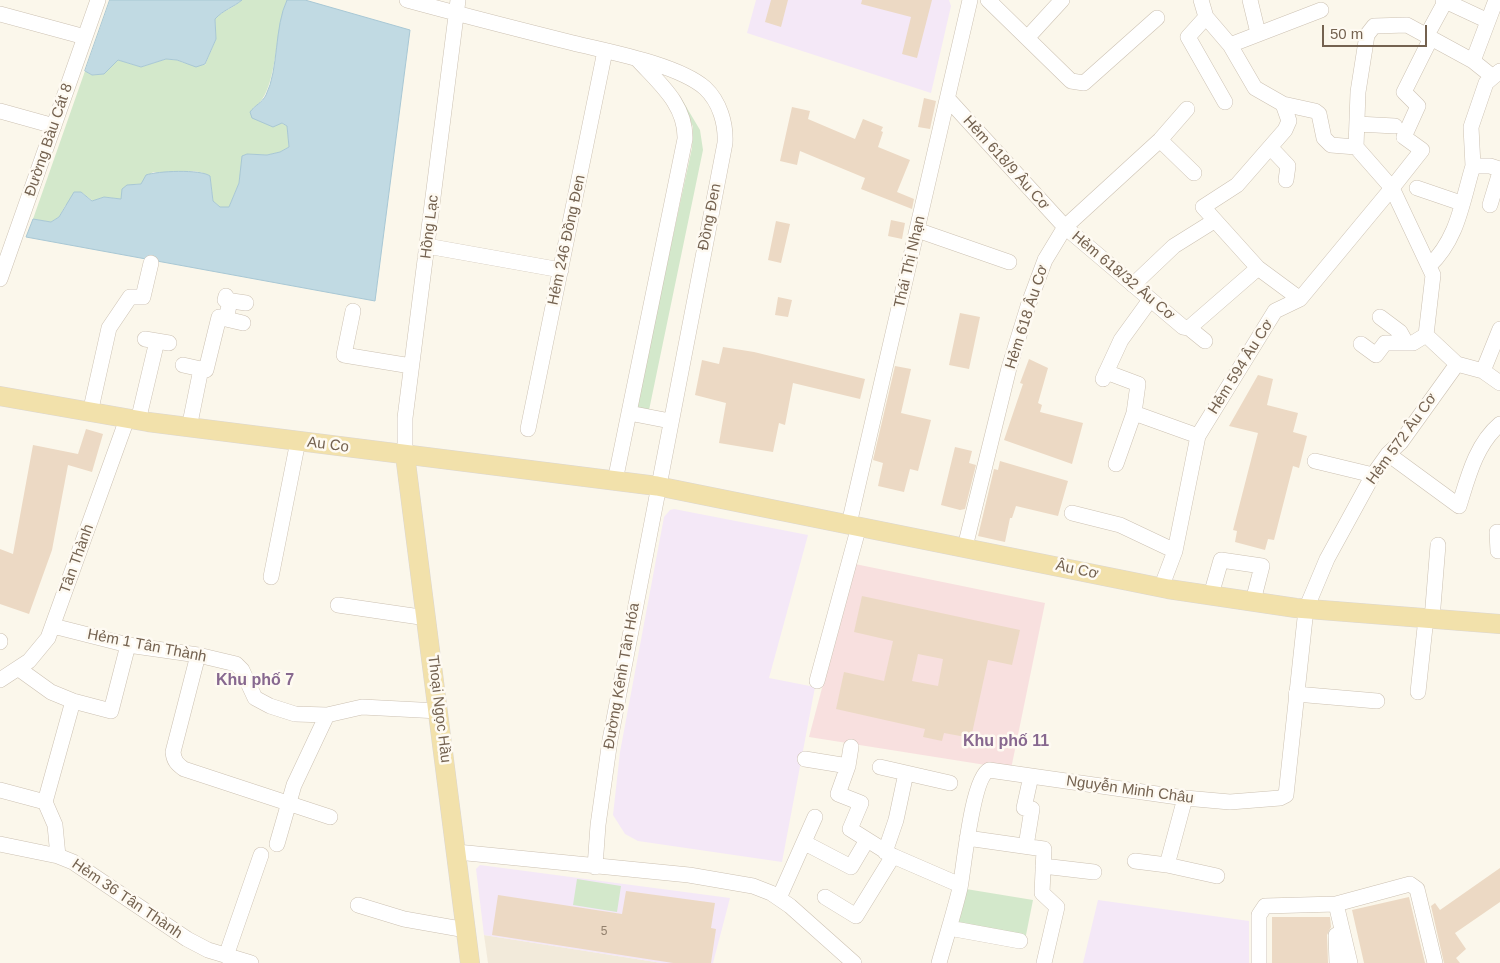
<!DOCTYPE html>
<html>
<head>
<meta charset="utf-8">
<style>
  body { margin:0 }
  #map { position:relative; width:1500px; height:963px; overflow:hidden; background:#fbf7eb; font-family:Arial,sans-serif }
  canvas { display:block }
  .scale { position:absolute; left:1322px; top:25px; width:105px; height:22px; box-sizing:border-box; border:2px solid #746250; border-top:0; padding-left:6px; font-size:15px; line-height:18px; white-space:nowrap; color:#746250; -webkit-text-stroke:4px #fefaf2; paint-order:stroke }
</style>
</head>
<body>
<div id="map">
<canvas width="1500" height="963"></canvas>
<div class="scale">50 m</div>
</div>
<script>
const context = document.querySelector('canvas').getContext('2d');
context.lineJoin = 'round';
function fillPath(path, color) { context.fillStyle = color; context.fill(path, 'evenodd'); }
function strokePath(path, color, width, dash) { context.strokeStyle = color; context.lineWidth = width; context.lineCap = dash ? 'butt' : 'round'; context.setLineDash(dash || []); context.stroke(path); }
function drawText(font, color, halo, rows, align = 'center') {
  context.font = font + ' Arial,sans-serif'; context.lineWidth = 5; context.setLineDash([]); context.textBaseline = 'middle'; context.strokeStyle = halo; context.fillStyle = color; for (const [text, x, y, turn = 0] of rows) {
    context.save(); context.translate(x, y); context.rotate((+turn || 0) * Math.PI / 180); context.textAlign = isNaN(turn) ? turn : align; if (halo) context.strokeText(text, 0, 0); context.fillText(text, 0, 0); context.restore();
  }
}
const residential = new Path2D(`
  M 484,935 L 662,963 L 488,963 Z`);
const education = new Path2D(`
  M 756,0 L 949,0 L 951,6 L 931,93 L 747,33 Z
  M 674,509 L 808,535 L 769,678 L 815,687 L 782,862 L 638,841 L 625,834 L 613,815 L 620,752 L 664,517 L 670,510 Z
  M 480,865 L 730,898 L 713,963 L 662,963 L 484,935 L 476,869 Z
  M 1098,900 L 1249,921 L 1249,963 L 1083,963 Z`);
const medical = new Path2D(`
  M 855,564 L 1045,603 L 1011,769 L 809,737 Z`);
const green = new Path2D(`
  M 242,0 L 287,0 C 274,27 279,94 253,108 L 287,126 L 289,147 L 280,152 L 267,155 L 247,154 L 243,156 L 239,183 L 229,207 L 220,207 L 213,201 L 210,177 C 197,165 169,175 153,172 L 141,184 L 135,184 L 121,199 L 104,197 L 93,201 L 81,192 L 65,206 L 59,217 L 51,222 L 33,219 L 85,71 L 92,75 L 104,74 L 118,60 L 141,67 L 166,59 L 177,60 L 184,63 L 205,65 L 216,39 L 215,19 C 223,10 234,8 242,0 Z
  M 681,98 L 700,130 L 703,150 L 648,415 L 635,412 L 692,148 L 693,127 Z
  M 577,879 L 621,886 L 617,912 L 573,905 Z
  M 966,889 L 1033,900 L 1025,940 L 956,927 Z`);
const water = new Path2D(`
  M 110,0 L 242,0 C 234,7 223,10 215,19 L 216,39 L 205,64 L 196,67 L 177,60 L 166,59 L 141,67 L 118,60 L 104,74 L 92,75 L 85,71 Z
  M 287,0 L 305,0 L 410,30 L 375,301 L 26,237 L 33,219 L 51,222 L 59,217 L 74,192 L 81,192 L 92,201 L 104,197 L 121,199 L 122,189 L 127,185 L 141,184 L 146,175 C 157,171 201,169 210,176 L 213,201 L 220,207 L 229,207 L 239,183 L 242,156 L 247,154 L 267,155 L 280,152 L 289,147 L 287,126 L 282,123 L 273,127 L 252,118 L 250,112 C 255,105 262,103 266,95 C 279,69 274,27 287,0 Z`);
const building = new Path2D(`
  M 771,0 L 788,0 L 781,27 L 765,22 Z
  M 862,0 L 932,0 L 917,58 L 902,54 L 911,17 L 861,4 Z
  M 924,98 L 936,101 L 930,129 L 918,127 Z
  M 792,107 L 810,111 L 808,119 L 855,139 L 863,119 L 883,127 L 881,131 L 883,132 L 878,147 L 910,160 L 897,192 L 914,199 L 912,209 L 861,189 L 865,178 L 800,151 L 797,165 L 780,161 Z
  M 891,220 L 905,223 L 902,239 L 888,236 Z
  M 776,221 L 790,224 L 781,263 L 768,260 Z
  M 778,297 L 792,300 L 788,317 L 775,315 Z
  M 960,313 L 980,317 L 969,369 L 949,365 Z
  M 723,347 L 754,352 L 865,379 L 860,399 L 793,383 L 785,425 L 779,423 L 773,452 L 719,443 L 726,403 L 695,395 L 702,360 L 719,364 Z
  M 1029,359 L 1048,368 L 1038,403 L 1042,405 L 1040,412 L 1083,423 L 1072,464 L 1004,440 L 1023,384 L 1020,383 Z
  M 895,366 L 911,369 L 901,413 L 931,420 L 918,471 L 910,469 L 904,492 L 878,486 L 883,463 L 873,460 Z
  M 1258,375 L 1273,379 L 1267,405 L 1298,413 L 1293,432 L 1307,436 L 1299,468 L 1293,466 L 1274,540 L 1268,539 L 1265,550 L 1235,542 L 1237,531 L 1233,530 L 1258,433 L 1229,426 Z
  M 86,429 L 103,434 L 92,472 L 68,465 L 52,550 L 29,614 L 0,604 L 0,549 L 13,554 L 33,445 L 78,454 Z
  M 955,447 L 972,451 L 969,463 L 976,465 L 965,509 L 960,510 L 941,505 Z
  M 1000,461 L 1068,481 L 1058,516 L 1016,506 L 1012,518 L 1010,518 L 1005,542 L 978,536 L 994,469 L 998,470 Z
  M 862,596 L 1020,630 L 1012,665 L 988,660 L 971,738 L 944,733 L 942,741 L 923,737 L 925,729 L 836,709 L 844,672 L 884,681 L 893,641 L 854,632 ZM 918,654 L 943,659 L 938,686 L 912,681 Z
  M 1500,868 L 1500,902 L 1455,933 L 1466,949 L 1456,958 L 1460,963 L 1444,963 L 1431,906 L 1435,903 L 1440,910 Z
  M 626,891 L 715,903 L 711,928 L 716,929 L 711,963 L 673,963 L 492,935 L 498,895 L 622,914 Z
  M 1409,897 L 1425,963 L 1364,963 L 1352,910 Z
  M 1272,917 L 1330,917 L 1331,927 L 1327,935 L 1328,963 L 1272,963 Z`);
const minor = new Path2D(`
  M 407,0 C 462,15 517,29 573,43 C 609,52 677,64 705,88 C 720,102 726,124 725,143 L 610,740 L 598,825 L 595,867
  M 988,0 L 1071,81 L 1084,83 L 1157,18
  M 1201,0 L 1206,17 L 1230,45 L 1255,88 L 1283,104 L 1315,111 L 1319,114 L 1324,138 L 1331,145 L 1356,147
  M 1250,0 L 1258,33
  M 1443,0 L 1488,21
  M 0,14 L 85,37
  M 1206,17 L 1188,37 L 1225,102
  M 1427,35 L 1445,2
  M 1028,37 L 1062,0
  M 1431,38 L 1404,92 L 1418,106 L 1404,137 L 1422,150 L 1392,188 L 1433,275 L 1426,335 L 1457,364
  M 1230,45 L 1321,10
  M 1500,71 L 1486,83 L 1471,127 L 1473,166 L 1490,166 L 1500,169
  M 1493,77 L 1473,61 L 1496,0
  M 948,99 L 1065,227 L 1183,327 L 1189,328 L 1205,341
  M 1283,104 L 1289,121 L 1285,130 L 1237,185 L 1203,207 L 1258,268 L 1300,299
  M 0,111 L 54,126
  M 1357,124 L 1395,126
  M 1160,140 L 1194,173
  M 1270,147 L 1288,166 L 1286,180
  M 1417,188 L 1461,203
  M 1490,205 L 1500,172
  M 917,230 L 1009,262
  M 427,246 L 561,270
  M 1429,266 C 1458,239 1462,202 1473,166
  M 0,279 L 98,0
  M 1133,285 L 1174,246 L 1214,221
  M 226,296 L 225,300 L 246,303
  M 353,311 L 344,355 L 411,366
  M 1380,317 L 1400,332 L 1405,341
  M 226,319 L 243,323
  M 1189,328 L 1258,268
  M 145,339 L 169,343
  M 1361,344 L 1376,355 L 1385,343 L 1413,343 L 1426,335
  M 183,365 L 201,369
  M 1483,371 L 1500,383
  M 1106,372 L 1138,384 L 1134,413
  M 1103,379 L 1121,340 L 1150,300
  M 90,413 L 109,328 L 130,297 L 143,297 L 151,263
  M 629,413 L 670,421
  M 138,421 L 157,341
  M 189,428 L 201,369 L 206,370 L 219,317 L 226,319 L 230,301
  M 528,429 L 605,51
  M 1388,454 L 1459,506 C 1468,477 1476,444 1500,424
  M 405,455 L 405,418 L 458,0
  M 1315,461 L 1373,475
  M 1116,464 L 1134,413 L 1198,436
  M 615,481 L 685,139 C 686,105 660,84 638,60
  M 1072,513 L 1120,525 L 1175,551
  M 849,524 L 970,0
  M 1497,532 L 1498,551 L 1500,551
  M 965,547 L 1009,368 L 1029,303 L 1045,260 L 1065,227 L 1160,140 L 1187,109
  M 271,577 L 298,441
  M 1161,588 L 1175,551 L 1198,436 L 1275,311 L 1300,299 L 1392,188 L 1356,147 L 1358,92 L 1367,35 L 1374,26 L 1407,25 L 1473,61
  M 1211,595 L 1221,560 L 1262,566 L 1253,601
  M 338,605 L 427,618
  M 1432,619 L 1438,545
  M 53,626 L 128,645 L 198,655 L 236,664 L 242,670 L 255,698 L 270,706 L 295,714 L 327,715 L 362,707 L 439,711
  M 0,641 L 0,642
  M 198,655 L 173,752 C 174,761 177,764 184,769 L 330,817
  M 19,669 L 51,692 L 73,701 L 111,711 L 128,645
  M 0,680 L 29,661 L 48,638 L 127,419
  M 817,681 L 859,526
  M 1418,692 L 1426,618
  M 1296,694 L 1377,701
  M 851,747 L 848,766 L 838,794 L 861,803 L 850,829 L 893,856 L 960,885
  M 805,759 L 848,766
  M 880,767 L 950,783
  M 0,790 L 45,802 L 55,825 L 58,856
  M 45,802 L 73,701
  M 967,838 L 1044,849 L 1042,893 L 1057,907 L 1044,963
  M 805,843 L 851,867 L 867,840
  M 0,844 L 58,856 L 73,862 L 187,939 L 208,950 L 251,963
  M 277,844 L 294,785 L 327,715
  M 1026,846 L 1032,809 L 1024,808 L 1031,776
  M 457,852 L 689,875 L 753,886 L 771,893 L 790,906 L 854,963
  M 885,852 L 896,820 L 906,773
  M 1135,861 L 1167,865 L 1217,876
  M 1167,865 L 1185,798
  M 1043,866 L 1094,872
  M 825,897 L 856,916 L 893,856
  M 779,898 L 815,817
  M 1336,904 L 1350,963
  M 358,905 L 404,919 L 466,930
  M 949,928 L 1020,941
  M 1336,935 L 1337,963
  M 226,956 L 261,855
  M 939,963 C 946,938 954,913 960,888 C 964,867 972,778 989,770 L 1185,798 L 1230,802 L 1280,798 L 1286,795 L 1306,609 L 1327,559 L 1373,475 L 1388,454 L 1401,442 L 1457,364 L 1483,371 L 1500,329
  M 1259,963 L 1259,915 L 1265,906 L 1336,904 L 1410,884 L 1417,889 L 1435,963`);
const major = new Path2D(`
  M 0,396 L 148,422 L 657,486 L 1168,589 L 1296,608 L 1500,624
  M 405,455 L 470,963`);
const numberNames = [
  ["5",604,932]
];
const streetNames = [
  ["Đường Bàu Cát 8",49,140,-71],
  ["Hẻm 618/9 Âu Cơ",1006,163,48],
  ["Đồng Đen",710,217,-79],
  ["Hồng Lạc",430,227,-83],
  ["Hẻm 246 Đồng Đen",567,240,-78],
  ["Thái Thị Nhạn",910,262,-77],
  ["Hẻm 618/32 Âu Cơ",1123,276,40],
  ["Hẻm 618 Âu Cơ",1027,317,-72],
  ["Hẻm 594 Âu Cơ",1241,367,-58],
  ["Hẻm 572 Âu Cơ",1402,439,-54],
  ["Au Co",328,445,7],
  ["Tân Thành",77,559,-70],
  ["Âu Cơ",1077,570,12],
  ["Hẻm 1 Tân Thành",147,646,11],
  ["Đường Kênh Tân Hóa",622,676,-80],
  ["Thoại Ngọc Hầu",439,709,83],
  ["Nguyễn Minh Châu",1130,790,8],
  ["Hẻm 36 Tân Thành",127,899,34]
];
const neighbourhoodNames = [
  ["Khu phố 7",255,681],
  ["Khu phố 11",1006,742]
];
fillPath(residential, '#f2eada');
fillPath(education, '#f4e8f7');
fillPath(medical, '#f8e0df');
fillPath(green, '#d3e8cb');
fillPath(water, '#c1dae3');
strokePath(water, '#a8c7d4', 1);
fillPath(building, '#ecd9c4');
strokePath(minor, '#ccc1b2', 16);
strokePath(major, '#dbd6d2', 20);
strokePath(minor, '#fff', 15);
strokePath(major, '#f2e1ab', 19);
drawText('12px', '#92806d', null, numberNames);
drawText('15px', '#746250', '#fefaf2', streetNames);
drawText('bold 16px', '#87688f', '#fefaf2', neighbourhoodNames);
</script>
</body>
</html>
